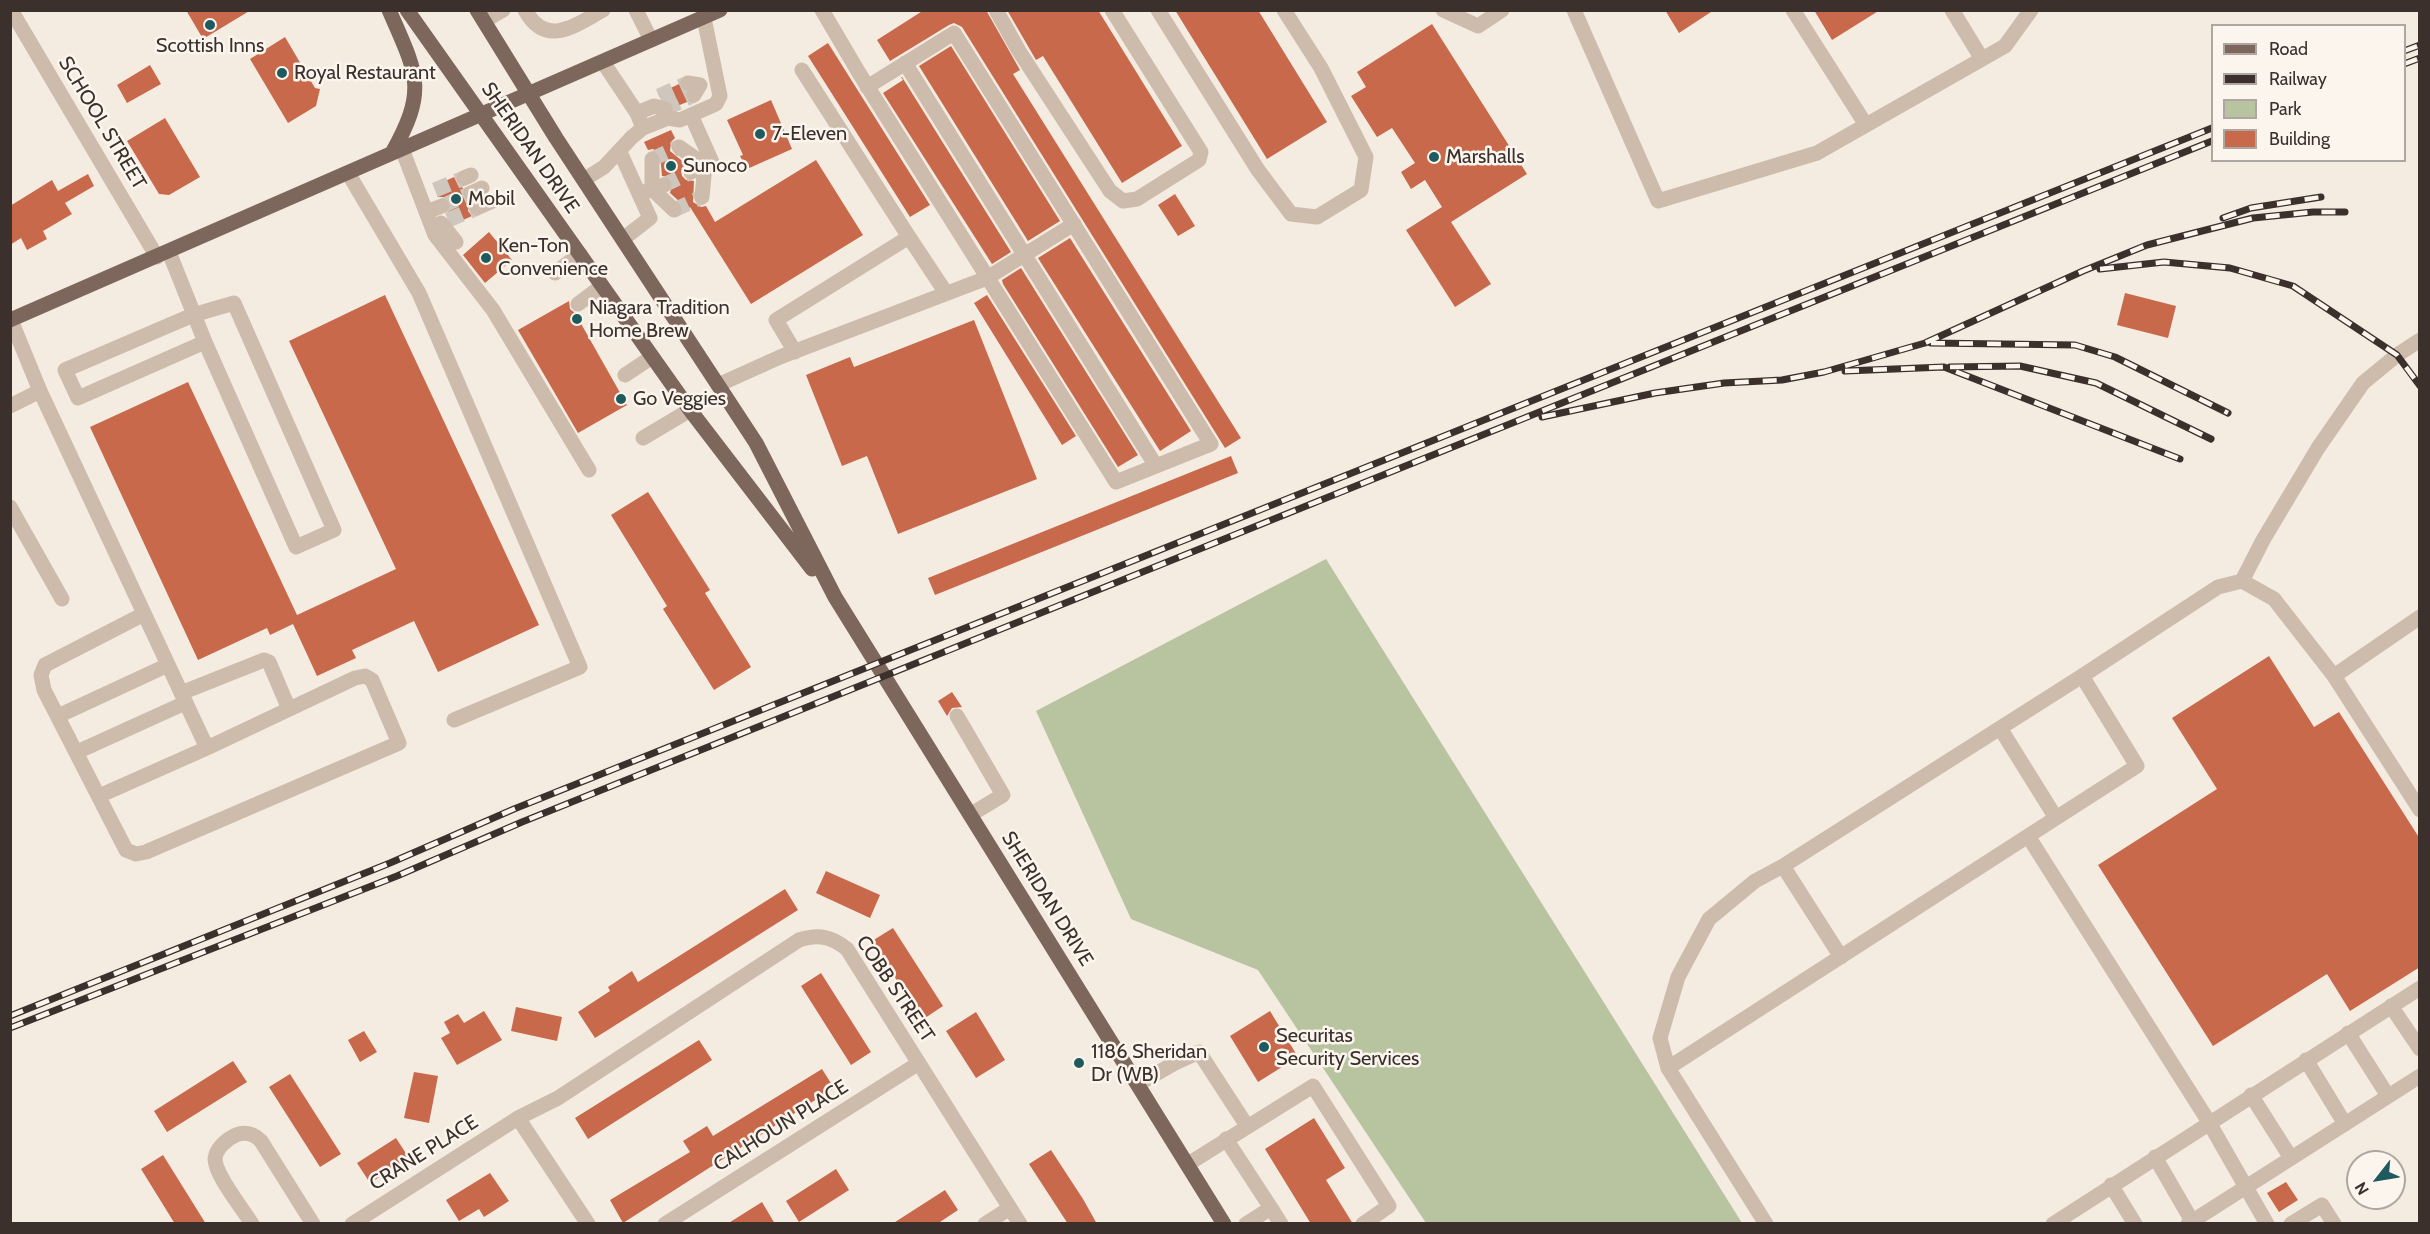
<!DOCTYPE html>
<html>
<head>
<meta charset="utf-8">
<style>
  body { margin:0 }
  #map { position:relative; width:2430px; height:1234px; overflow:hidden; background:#f4ebe1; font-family:Cabin,sans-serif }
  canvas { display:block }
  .frame { position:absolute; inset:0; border:12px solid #3b302b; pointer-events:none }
  .legend { position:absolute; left:2211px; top:24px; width:195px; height:138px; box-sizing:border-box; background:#fbf5ee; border:2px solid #aea6a0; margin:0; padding:8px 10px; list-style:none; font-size:18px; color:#3b302b }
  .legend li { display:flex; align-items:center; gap:12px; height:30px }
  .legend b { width:30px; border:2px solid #aea6a0 }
  .north { position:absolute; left:2346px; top:1150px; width:60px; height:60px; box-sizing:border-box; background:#fbf5ee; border:2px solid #aea6a0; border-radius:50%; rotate:239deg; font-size:16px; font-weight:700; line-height:24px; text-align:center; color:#3b302b }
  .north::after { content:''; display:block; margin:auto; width:21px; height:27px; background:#1f5a5e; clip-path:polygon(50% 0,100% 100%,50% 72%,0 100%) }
</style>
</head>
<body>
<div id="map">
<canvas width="2430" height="1234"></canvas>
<div class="frame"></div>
<ul class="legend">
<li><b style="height:8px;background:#7d675c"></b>Road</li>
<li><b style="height:8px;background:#3b302b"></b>Railway</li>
<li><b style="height:16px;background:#b8c4a0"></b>Park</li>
<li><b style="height:16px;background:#c8694b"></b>Building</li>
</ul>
<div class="north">N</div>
</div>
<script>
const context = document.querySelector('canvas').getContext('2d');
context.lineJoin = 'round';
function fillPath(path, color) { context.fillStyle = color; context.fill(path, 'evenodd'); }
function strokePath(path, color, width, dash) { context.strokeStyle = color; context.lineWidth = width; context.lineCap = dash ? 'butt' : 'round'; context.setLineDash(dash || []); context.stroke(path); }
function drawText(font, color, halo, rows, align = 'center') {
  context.font = font + ' Cabin,sans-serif'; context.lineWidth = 5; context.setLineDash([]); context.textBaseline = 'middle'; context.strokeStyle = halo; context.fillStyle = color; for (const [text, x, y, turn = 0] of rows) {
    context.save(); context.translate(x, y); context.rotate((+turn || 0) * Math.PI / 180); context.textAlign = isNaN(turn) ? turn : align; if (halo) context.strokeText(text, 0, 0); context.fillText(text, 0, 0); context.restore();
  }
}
const green = new Path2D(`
  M 1326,559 L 1742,1223 L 1426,1223 L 1258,970 L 1131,919 L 1036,711 Z`);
const building = new Path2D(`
  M 186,10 L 251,10 L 203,39 Z
  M 924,10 L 986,10 L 1020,70 L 1013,74 L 1241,438 L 1225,448 L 962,27 L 954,23 L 949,25 L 890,61 L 877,40 Z
  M 1007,10 L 1098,10 L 1182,146 L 1122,183 L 1043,56 L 1036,60 Z
  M 1175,10 L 1258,10 L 1327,122 L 1267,159 Z
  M 1665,10 L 1714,10 L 1679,33 Z
  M 1814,10 L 1880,10 L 1832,40 Z
  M 1432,24 L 1527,174 L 1451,222 L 1491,284 L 1455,307 L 1406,230 L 1442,207 L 1425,180 L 1411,189 L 1401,172 L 1415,163 L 1392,128 L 1377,137 L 1351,96 L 1366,87 L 1357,72 Z
  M 285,37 L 315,88 L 320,89 L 316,106 L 288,123 L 250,59 Z
  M 828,43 L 930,205 L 910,217 L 808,56 Z
  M 951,46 L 1060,221 L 1028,241 L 919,66 Z
  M 150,65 L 161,84 L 127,103 L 117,85 Z
  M 901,77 L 902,77 L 1011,252 L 992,264 L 883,93 L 903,80 Z
  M 679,84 L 685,92 L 687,102 L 675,107 L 671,102 L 660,97 L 658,94 Z
  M 771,100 L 792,149 L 747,169 L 740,156 L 743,155 L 727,120 Z
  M 165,118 L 200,177 L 169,195 L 159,194 L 127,141 Z
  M 671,130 L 675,138 L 671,142 L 670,151 L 686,164 L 681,171 L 682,176 L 686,180 L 694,181 L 693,202 L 701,207 L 706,206 L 715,222 L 816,160 L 863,235 L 751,304 L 690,207 L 684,211 L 681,203 L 670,193 L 673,182 L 670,177 L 662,176 L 660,154 L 653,149 L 648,150 L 644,142 Z
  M 88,174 L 94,186 L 65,203 L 72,214 L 43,231 L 47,239 L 27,250 L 21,238 L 10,245 L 10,206 L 52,180 L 58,191 Z
  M 454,177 L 458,185 L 463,188 L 462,196 L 469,202 L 468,211 L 472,216 L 454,224 L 446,215 L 451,208 L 451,202 L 444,197 L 438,197 L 434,186 Z
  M 1175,194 L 1195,226 L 1178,236 L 1158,205 Z
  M 489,232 L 512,260 L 485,283 L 463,255 Z
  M 1070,238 L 1191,431 L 1160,451 L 1038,258 Z
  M 1021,268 L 1138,455 L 1118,467 L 1003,284 L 1002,280 Z
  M 2125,293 L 2176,306 L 2168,338 L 2117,325 Z
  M 385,295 L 539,625 L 438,672 L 414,621 L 352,650 L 356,658 L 317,676 L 293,624 L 270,635 L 267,628 L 198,660 L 90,427 L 188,382 L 297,615 L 396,569 L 289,341 Z
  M 987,295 L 1076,436 L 1062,445 L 974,303 Z
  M 569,301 L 570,309 L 575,313 L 627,405 L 578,433 L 518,330 Z
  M 974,320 L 1037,479 L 898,534 L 867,456 L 842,466 L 806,375 L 850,357 L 854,367 Z
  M 1231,456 L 1238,473 L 935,595 L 928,578 Z
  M 648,492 L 710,590 L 705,593 L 751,667 L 714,690 L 663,609 L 667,606 L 611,515 Z
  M 2269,656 L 2314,727 L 2339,712 L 2420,839 L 2420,967 L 2350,1011 L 2327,974 L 2213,1046 L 2098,865 L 2217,789 L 2172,718 Z
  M 952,692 L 962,707 L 952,708 L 947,716 L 938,701 Z
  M 826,871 L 880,895 L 870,918 L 816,893 Z
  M 785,889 L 798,910 L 595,1038 L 578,1012 L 610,991 L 608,987 L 632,971 L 638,982 Z
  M 893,928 L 943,1006 L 922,1020 L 872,941 Z
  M 821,973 L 871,1052 L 851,1065 L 801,986 Z
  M 516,1007 L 562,1017 L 557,1041 L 511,1031 Z
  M 484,1011 L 502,1040 L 457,1065 L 441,1038 L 450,1033 L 444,1022 L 458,1014 L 464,1023 Z
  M 1270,1011 L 1298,1057 L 1258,1082 L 1230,1036 Z
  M 976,1012 L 1005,1060 L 976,1078 L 946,1031 Z
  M 364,1031 L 377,1052 L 360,1062 L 348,1040 Z
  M 699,1040 L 712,1060 L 588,1139 L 575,1118 Z
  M 233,1061 L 247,1082 L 167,1132 L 154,1111 Z
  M 822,1069 L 834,1088 L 623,1223 L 610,1200 L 690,1152 L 683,1141 L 707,1126 L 713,1136 Z
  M 414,1072 L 438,1076 L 429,1123 L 404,1118 Z
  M 290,1074 L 341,1154 L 320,1167 L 269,1087 Z
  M 1314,1118 L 1345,1168 L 1326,1180 L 1353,1224 L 1311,1224 L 1265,1149 Z
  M 396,1138 L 409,1158 L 370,1183 L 357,1163 Z
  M 1051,1150 L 1083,1199 L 1097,1224 L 1068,1224 L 1029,1164 Z
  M 163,1155 L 206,1224 L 175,1224 L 141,1169 Z
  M 836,1169 L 849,1190 L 799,1222 L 786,1201 Z
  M 490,1173 L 509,1201 L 484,1217 L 479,1209 L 459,1221 L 446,1200 Z
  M 2286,1182 L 2298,1200 L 2279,1212 L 2267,1193 Z
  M 945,1190 L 958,1210 L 937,1224 L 892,1224 Z
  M 762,1202 L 775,1224 L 727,1224 Z`);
const minorTunnel = new Path2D(`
  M 659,96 L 688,83
  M 665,109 L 694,95
  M 652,159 L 679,147
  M 664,185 L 691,172
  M 435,190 L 464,178
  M 442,206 L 471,193
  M 674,210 L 702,197
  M 448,220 L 477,208`);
const minor = new Path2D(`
  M 11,10 L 157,257
  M 525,10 C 546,48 574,26 603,10
  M 636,10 L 651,40
  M 822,10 L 859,73 L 1116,482 L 1211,444 L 954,33 L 867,87
  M 996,10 L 1019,51 L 1110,191 L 1123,201 L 1137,199 L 1199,160 L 1201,152 L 1112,10
  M 1158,10 L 1258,170 L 1291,214 L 1317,217 L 1361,190 L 1366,157 L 1321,68 L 1284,10
  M 1443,10 L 1478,26 L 1502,10
  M 1574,10 L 1658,201 L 1817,153 L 2005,46 L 2031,10
  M 1793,10 L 1866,125
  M 1952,10 L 1982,59
  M 484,21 L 503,10
  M 603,62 L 637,113 L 643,128 L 668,118 L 680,120 L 691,115 L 716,104 L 720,96 L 704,18
  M 905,63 L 1156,466
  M 802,70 L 909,237
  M 688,83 L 700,85 L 694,95
  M 637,113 L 654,106 L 665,109
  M 679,147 L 705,165 L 702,197
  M 402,149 L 435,235 L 493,310 L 589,470
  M 620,152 L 650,218 L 623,239
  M 652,159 L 652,189 L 664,185
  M 691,172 L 712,162 L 691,115
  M 348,173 L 419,293 L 580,667 L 454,720
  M 464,178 L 471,175
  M 585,179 L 604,167 L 632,137 L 643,128
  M 471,193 L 482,188
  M 640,194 L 652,189 L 674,210
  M 477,208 L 493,201
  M 426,212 L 442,206
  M 441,223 L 456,242
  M 169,252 L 205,342 L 296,547 L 334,530 L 234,303 L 193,315 L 65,370 L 78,398 L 205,342
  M 555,273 L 580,254
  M 578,304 L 602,286
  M 11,320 L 40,391 L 207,748 L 355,678 L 365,676 L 372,680 L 399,743 L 146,852 L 136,854 L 126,850 L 44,690 L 41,675 L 45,665 L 144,614
  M 795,352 L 776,320 L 909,237 L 946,293
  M 625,375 L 652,357
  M 718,385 L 780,357 L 987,278 L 1074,224
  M 10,406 L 40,391
  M 643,438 L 690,410
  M 10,507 L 62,599
  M 2242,581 L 2263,540 L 2318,448 L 2363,383 L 2397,355 L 2420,340
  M 2082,676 L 2218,587 L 2242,581 L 2274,599 L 2334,676 L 2420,810
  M 2334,676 L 2420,617
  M 181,693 L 264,660 L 269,662 L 289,709
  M 58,716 L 168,665
  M 957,716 L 1003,795 L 970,815
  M 2000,728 L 2056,818
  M 77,752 L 185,703
  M 99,796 L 207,748
  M 2028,836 L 2207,1119 L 2267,1224
  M 2391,1006 L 2420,1049
  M 2348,1033 L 2388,1096
  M 2306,1060 L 2345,1124
  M 1668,1068 L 1660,1038 L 1678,977 L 1709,919 L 1755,881 L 1783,866
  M 1138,1084 L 1175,1063 L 1199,1052 L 1247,1126
  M 2251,1095 L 2291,1158
  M 518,1118 L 588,1224
  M 1226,1139 L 1271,1208
  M 2155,1157 L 2192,1221
  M 1188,1164 L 1313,1086 L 1389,1206 L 1363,1224
  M 2111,1185 L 2135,1224
  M 252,1224 C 243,1209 215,1175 215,1159 C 216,1148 227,1139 236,1135 C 246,1131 254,1134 261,1141 L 313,1224
  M 352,1224 L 518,1118 L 558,1098 L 799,940 C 818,934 831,936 847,949 L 1020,1224
  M 665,1224 L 919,1063
  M 985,1224 L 1010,1208
  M 1246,1224 L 1271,1208 L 1281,1224
  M 1766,1224 L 1668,1068 L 2028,836 L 2137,766 L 2082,676 L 1783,866 L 1841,957
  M 2053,1224 L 2420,988
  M 2188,1224 L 2420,1076
  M 2291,1224 L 2322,1205 L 2334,1224`);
const major = new Path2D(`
  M 389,10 C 417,74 428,89 392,153
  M 407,10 L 690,410 L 812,569
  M 477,10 L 556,138 L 756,443 L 835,597 L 1224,1224
  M 10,320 L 720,10`);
const rail = new Path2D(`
  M 2404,51 L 2420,45
  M 2404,64 L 2420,58
  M 2223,218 L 2251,208 L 2321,197
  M 2100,269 L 2164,262 L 2230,268 L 2293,286 L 2397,355 L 2420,386
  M 1931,343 L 2075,345 L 2115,357 L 2228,413
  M 1950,367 L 2020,366 L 2096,383 L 2211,439
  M 1845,371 L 1944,367 L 2180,459
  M 1542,417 L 1655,393 L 1724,383 L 1782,380 L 1824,372 L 1925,343 L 2083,271 L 2147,245 L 2253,218 L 2313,212 L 2345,212
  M 10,1016 L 390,863 L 514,809 L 2212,128
  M 10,1028 L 397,876 L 522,822 L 2212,141`);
const markers = [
  [210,25,6,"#1f5a5e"],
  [282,73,6,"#1f5a5e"],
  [760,134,6,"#1f5a5e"],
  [1434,157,6,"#1f5a5e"],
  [671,166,6,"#1f5a5e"],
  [456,199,6,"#1f5a5e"],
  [486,258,6,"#1f5a5e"],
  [577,319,6,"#1f5a5e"],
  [621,399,6,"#1f5a5e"],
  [1264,1047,6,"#1f5a5e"],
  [1079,1063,6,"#1f5a5e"]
];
const poiNames = [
  ["Scottish Inns",210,46,"center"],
  ["Royal Restaurant",294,73],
  ["7-Eleven",772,134],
  ["Marshalls",1446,157],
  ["Sunoco",683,166],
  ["Mobil",468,199],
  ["Ken-Ton",498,246],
  ["Convenience",498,269],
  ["Niagara Tradition",589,308],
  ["Home Brew",589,331],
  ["Go Veggies",633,399],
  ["Securitas",1276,1036],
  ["Security Services",1276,1059],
  ["1186 Sheridan",1091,1052],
  ["Dr (WB)",1091,1075]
];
const streetNames = [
  ["SCHOOL STREET",102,123,59],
  ["SHERIDAN DRIVE",530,148,55],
  ["SHERIDAN DRIVE",1047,899,58],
  ["COBB STREET",895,989,56],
  ["CALHOUN PLACE",781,1126,-32],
  ["CRANE PLACE",424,1153,-32]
];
fillPath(green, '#b8c4a0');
fillPath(building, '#c8694b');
strokePath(minorTunnel, '#cfc6bd', 15, [15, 8]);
strokePath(minor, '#cdbbac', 15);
strokePath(major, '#7d675c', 15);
strokePath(rail, '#3b302b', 7);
strokePath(rail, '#fbf5ee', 4.5, [14]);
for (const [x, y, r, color] of markers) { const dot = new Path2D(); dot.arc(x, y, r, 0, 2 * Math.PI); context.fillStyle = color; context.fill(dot); strokePath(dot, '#fbf5ee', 2); }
drawText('20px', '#3b302b', '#fbf5ee', poiNames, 'left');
drawText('20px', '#3b302b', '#fbf5ee', streetNames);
</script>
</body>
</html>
